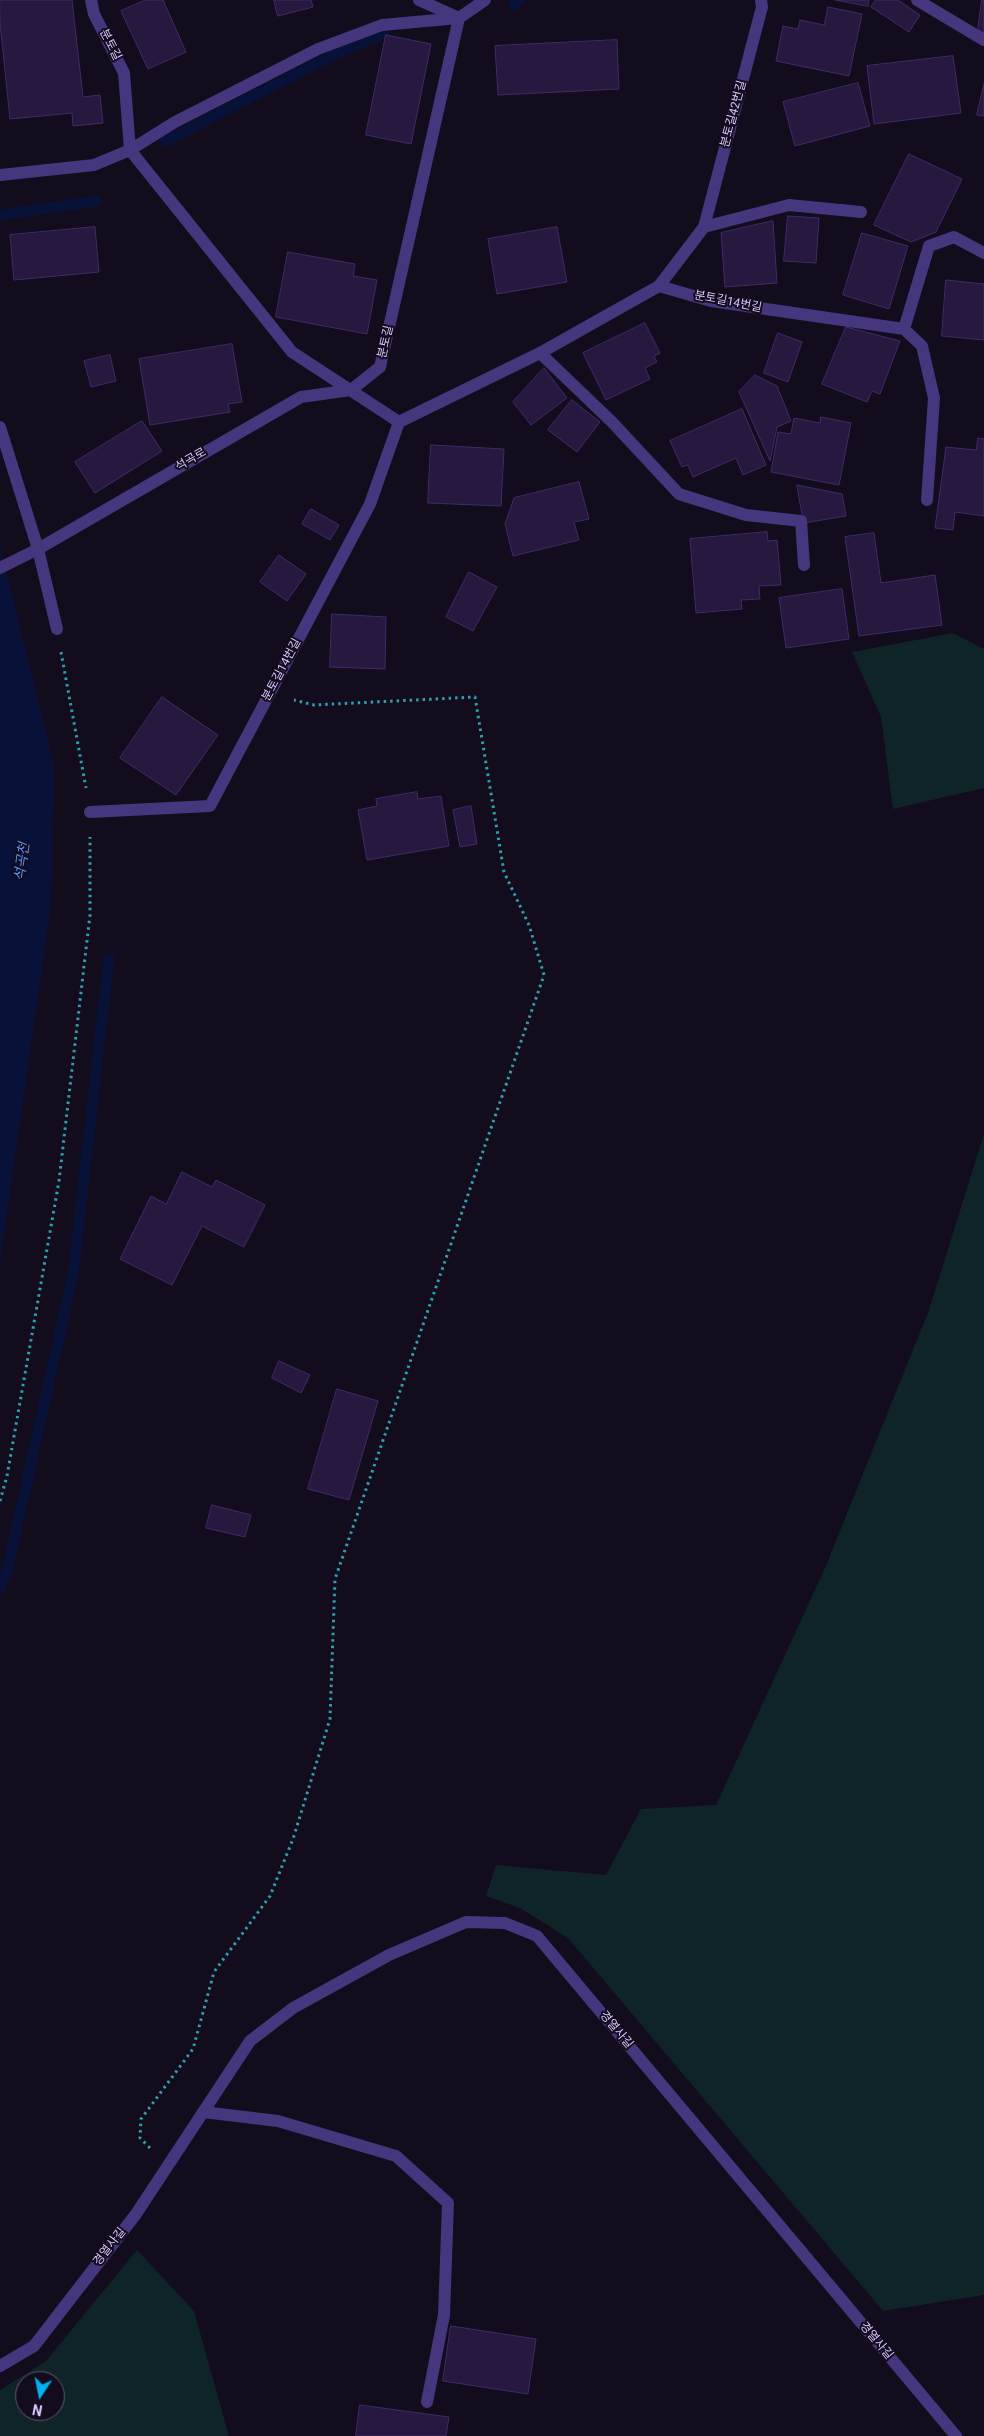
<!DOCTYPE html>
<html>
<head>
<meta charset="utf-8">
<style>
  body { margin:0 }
  #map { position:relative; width:984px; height:2436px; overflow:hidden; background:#120c1d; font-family:Roboto,sans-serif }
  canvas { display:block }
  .north { position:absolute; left:15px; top:2371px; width:50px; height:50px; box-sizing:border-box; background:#120c1d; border:1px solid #615777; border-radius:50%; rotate:191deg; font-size:14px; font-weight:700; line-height:20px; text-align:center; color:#d8c8ff }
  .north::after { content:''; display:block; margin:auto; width:18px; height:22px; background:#00b0f3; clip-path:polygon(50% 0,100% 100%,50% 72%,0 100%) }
</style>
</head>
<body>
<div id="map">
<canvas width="984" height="2436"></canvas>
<div class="north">N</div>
</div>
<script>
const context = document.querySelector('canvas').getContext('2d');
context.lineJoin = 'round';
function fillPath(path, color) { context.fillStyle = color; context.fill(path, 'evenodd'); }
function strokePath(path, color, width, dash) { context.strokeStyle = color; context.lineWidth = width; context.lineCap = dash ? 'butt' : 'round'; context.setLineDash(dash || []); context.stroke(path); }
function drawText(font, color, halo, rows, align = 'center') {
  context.font = font + ' Roboto,"Noto Sans KR",sans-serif'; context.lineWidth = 4; context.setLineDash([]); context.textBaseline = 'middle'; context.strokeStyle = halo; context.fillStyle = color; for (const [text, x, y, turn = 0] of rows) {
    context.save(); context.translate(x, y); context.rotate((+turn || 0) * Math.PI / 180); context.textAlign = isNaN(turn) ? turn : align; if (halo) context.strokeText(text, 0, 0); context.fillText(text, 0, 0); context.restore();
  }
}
const green = new Path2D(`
  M 953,633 L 984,649 L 984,788 L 893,809 L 881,717 L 852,652 Z
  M 984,1134 L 984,2295 L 883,2311 L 568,1938 L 520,1908 L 486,1896 L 496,1865 L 606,1875 L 641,1809 L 716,1805 L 825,1568 L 929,1310 Z
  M 137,2250 L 194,2311 L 229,2436 L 0,2436 L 0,2390 L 46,2361 ZM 25,2381 L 55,2381 L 55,2411 L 25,2411 Z`);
const water = new Path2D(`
  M 0,546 L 54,766 L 51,906 L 0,1263 Z`);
const stream = new Path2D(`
  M 514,5 L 520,0
  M 166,141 L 327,58 L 384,33
  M 0,215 L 97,201
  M 0,1588 L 7,1571 L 73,1275 L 109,959`);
const building = new Path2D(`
  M 0,0 L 72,0 L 83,97 L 100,95 L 103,123 L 73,126 L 72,113 L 10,119 L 0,23 Z
  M 146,0 L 163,0 L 186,52 L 148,69 L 121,11 Z
  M 274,0 L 311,0 L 313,7 L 278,16 Z
  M 836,0 L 869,0 L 868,6 Z
  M 876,0 L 898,0 L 920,15 L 909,32 L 871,7 Z
  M 982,0 L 984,0 L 984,33 L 978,30 Z
  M 828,7 L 862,14 L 849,76 L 776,61 L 783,26 L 798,29 L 800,20 L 824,25 Z
  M 386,35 L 431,44 L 411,144 L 366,135 Z
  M 617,40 L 619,89 L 498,95 L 495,46 Z
  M 953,56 L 961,113 L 874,124 L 867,66 Z
  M 858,83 L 870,126 L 795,146 L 783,102 Z
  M 984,84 L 984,116 L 977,115 Z
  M 909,154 L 962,179 L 936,232 L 911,242 L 874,225 Z
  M 788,216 L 819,218 L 816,263 L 784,261 Z
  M 773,221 L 777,283 L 725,287 L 721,233 Z
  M 95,227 L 99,272 L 14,280 L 10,235 Z
  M 557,227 L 567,282 L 497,294 L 488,239 Z
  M 862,233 L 908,246 L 889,309 L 843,295 Z
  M 288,252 L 355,264 L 353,276 L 377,280 L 367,334 L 276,317 Z
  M 946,280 L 984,284 L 984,340 L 942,336 Z
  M 645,323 L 660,353 L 654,356 L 657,362 L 645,368 L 650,379 L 606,400 L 583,353 Z
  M 846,327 L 900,341 L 880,394 L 872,391 L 867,402 L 822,384 Z
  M 778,333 L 802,342 L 788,382 L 764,373 Z
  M 232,344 L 242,402 L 228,404 L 230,412 L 150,425 L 139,359 Z
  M 110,355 L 116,381 L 91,387 L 84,361 Z
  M 544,368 L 567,398 L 531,425 L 513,402 Z
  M 755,375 L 777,386 L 791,421 L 777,427 L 770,461 L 739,392 Z
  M 572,400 L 600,422 L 577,452 L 548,430 Z
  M 742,409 L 766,465 L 743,475 L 736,458 L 693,477 L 688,465 L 682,467 L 670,441 Z
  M 821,417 L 851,423 L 839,485 L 771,472 L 778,432 L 791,434 L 794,418 L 820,423 Z
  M 142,421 L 162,451 L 95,493 L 75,462 Z
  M 978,438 L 984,439 L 984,516 L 955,512 L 953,530 L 935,528 L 946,447 L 976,450 Z
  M 431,445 L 504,449 L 501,506 L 428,503 Z
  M 579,482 L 589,519 L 574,522 L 579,540 L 513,556 L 505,524 L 514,498 Z
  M 797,485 L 842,494 L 846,516 L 804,523 Z
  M 311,509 L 339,525 L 330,540 L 302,524 Z
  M 767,532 L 768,541 L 777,540 L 781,585 L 759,586 L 760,599 L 741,600 L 742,609 L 696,613 L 690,539 Z
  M 874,533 L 881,583 L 935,575 L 942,625 L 859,636 L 845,537 Z
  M 279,555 L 306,574 L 287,601 L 260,582 Z
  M 469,572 L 497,587 L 473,631 L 446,617 Z
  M 842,589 L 849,639 L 786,648 L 779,598 Z
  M 332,614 L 386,617 L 385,669 L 330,667 Z
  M 162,697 L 218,735 L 176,795 L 120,758 Z
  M 417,792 L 418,799 L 441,796 L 449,846 L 367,860 L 358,810 L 377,806 L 376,799 Z
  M 471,806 L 477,844 L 460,847 L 453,810 Z
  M 182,1172 L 212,1187 L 216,1180 L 265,1205 L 244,1247 L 202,1226 L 172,1285 L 120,1259 L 151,1196 L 166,1204 Z
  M 279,1361 L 310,1375 L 301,1393 L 272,1378 Z
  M 337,1389 L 378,1401 L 349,1500 L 308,1489 Z
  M 212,1505 L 251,1515 L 245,1537 L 206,1528 Z
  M 451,2326 L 536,2339 L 528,2394 L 443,2381 Z
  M 360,2405 L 449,2417 L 446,2436 L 356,2436 Z`);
const path = new Path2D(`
  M 61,652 L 86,788
  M 0,1501 L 7,1476 L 59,1181 L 90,915 L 90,837
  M 150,2148 L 140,2138 L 141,2119 L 193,2049 L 214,1972 L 270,1896 L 293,1839 L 330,1719 L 335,1579 L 544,975 L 529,925 L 504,872 L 475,697 L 314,705 L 294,700`);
const service = new Path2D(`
  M 419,0 L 459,18
  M 917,0 L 984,40
  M 704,227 L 789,205 L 861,212
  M 659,286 L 711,301 L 904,329 L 922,346 L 934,398 L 927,500
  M 904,329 L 929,246 L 954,237 L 984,253
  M 540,353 L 612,422 L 679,494 L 746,515 L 801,521 L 804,565
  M 203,2112 L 278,2121 L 396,2156 L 448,2203 L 444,2315 L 427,2402`);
const minor = new Path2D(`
  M 91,0 L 94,14 L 124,73 L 130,150 L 292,352 L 399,422 L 540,353 L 659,286 L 704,227 L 762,7 L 761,0
  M 0,175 L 94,165 L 130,150 L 175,122 L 318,49 L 382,25 L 459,18 L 485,0
  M 0,427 L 38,549 L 57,629
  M 0,568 L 38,549 L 301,397 L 351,390 L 380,367 L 459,18
  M 90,812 L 210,806 L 370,504 L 399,422
  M 0,2366 L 34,2346 L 136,2214 L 250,2041 L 293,2008 L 389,1955 L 466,1922 L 505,1923 L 537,1936 L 956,2436`);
const streetNames = [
  ["분토길",110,45,63],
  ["분토길42번길",734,114,-75],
  ["분토길14번길",728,302,11],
  ["분토길",386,342,-77],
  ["석곡로",191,460,-30],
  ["분토길14번길",282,670,-62],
  ["경열사길",616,2030,50],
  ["경열사길",110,2247,-52],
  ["경열사길",876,2341,50]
];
const waterNames = [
  ["석곡천",23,862,-82]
];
fillPath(green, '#0f2427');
fillPath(water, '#081239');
strokePath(stream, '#081239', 11);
fillPath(building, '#26183e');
strokePath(building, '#422a6a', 1);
strokePath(path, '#2d9fae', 3, [2.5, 4]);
strokePath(service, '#45367d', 12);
strokePath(minor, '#45367d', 12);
drawText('12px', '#d8c8ff', '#120c1d', streetNames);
drawText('italic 14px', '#5693ff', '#120c1d', waterNames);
</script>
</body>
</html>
